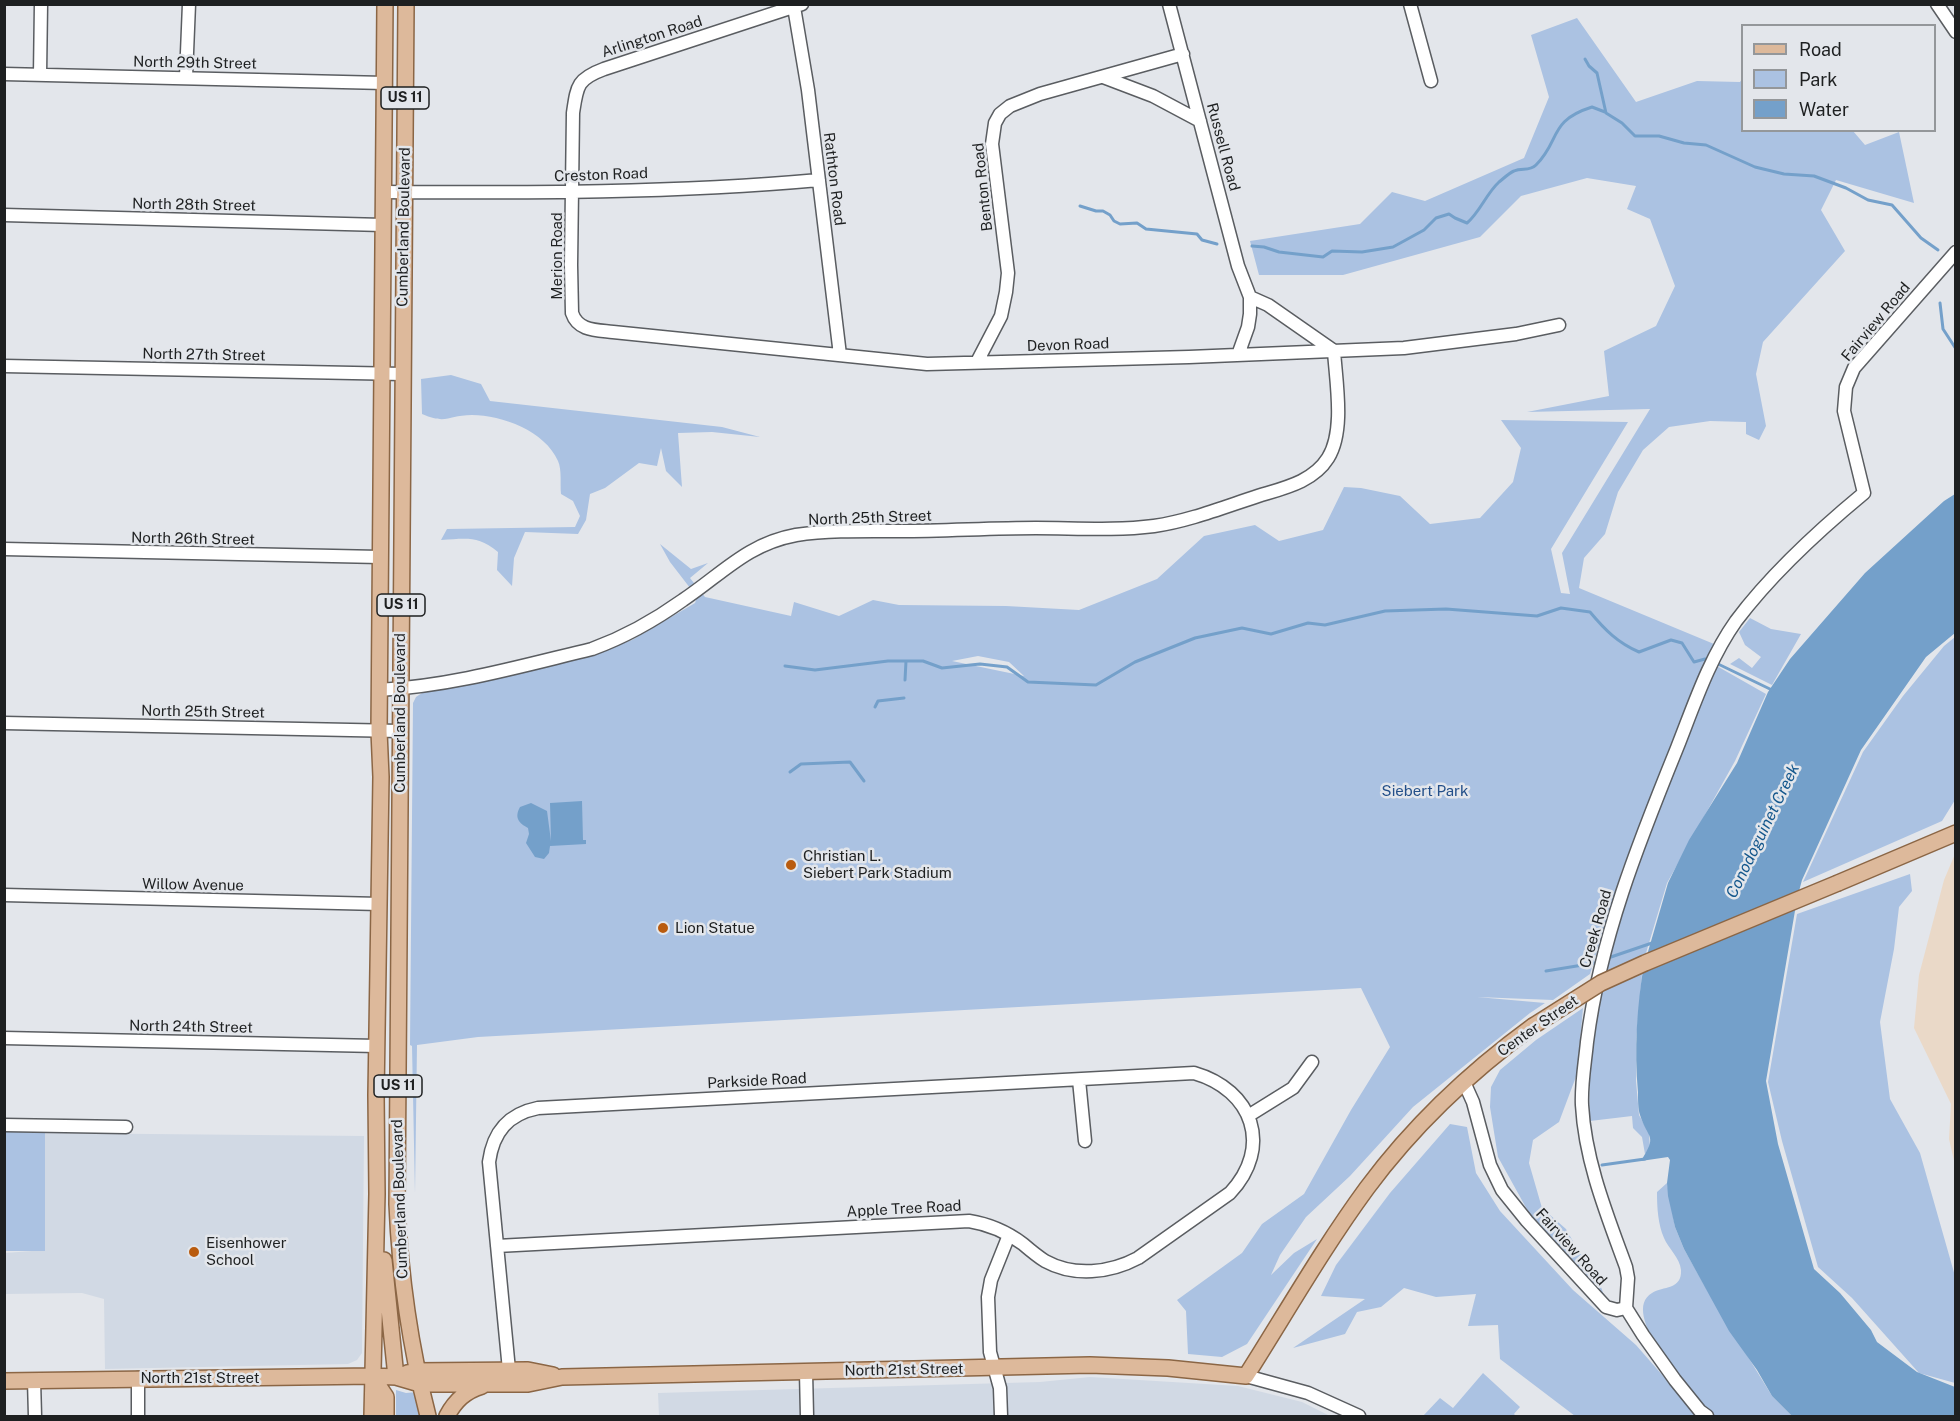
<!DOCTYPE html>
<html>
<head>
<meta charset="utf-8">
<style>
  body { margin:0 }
  #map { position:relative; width:1960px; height:1421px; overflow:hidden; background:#e3e6eb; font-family:"Public Sans",sans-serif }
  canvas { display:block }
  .frame { position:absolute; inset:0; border:6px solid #1e2021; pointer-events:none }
  .legend { position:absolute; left:1741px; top:24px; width:195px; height:108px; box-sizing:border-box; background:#e3e6eb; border:2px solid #94979a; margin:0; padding:8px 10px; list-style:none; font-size:18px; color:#1e2021 }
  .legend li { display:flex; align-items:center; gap:12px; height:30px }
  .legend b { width:30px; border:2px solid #94979a }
</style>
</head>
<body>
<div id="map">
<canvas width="1960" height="1421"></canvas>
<div class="frame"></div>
<ul class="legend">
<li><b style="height:8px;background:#ddb99b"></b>Road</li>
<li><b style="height:16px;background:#abc2e2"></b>Park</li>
<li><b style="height:16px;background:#74a0ca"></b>Water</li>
</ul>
</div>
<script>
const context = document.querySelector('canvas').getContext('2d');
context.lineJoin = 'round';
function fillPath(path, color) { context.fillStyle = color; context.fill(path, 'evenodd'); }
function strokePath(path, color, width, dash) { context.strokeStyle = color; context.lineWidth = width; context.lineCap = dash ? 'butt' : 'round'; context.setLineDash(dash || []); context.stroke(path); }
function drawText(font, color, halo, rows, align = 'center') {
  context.font = font + ' "Public Sans",sans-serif'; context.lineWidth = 5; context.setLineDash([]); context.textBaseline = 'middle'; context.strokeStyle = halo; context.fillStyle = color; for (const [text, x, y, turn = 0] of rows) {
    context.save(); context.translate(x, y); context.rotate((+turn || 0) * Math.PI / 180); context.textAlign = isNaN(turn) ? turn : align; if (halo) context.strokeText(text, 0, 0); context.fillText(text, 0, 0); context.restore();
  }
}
const commercial = new Path2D(`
  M 1955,854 L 1955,1165 L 1949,1139 L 1951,1104 L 1914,1028 L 1919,975 L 1944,880 Z`);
const built = new Path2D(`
  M 45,1133 L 364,1136 L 362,1353 L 357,1360 L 348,1364 L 105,1369 L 104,1299 L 82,1293 L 5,1294 L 5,1253 L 45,1250 Z
  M 1090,1377 L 1238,1386 L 1302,1402 L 1330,1416 L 659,1416 L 658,1393 L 1040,1382 Z`);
const green = new Path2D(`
  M 1577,18 L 1636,102 L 1697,81 L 1740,82 L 1742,79 L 1742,130 L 1853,131 L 1865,145 L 1899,132 L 1914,203 L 1836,180 L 1821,210 L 1845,251 L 1763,342 L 1756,374 L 1766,426 L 1759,440 L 1746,434 L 1746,422 L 1710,421 L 1669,427 L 1643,450 L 1618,492 L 1605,534 L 1584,558 L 1579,588 L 1714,644 L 1693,688 L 1622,870 L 1590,974 L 1553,1000 L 1477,997 L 1545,1003 L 1530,1013 L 1413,1107 L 1350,1176 L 1306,1217 L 1280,1255 L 1271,1275 L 1294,1253 L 1317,1239 L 1247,1344 L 1222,1357 L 1188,1354 L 1186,1311 L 1177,1300 L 1242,1253 L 1262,1224 L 1304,1194 L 1351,1110 L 1390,1047 L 1361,988 L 478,1037 L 417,1045 L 415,1193 L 412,1046 L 410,1045 L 413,703 L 416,697 L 422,693 L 587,657 L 632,640 L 695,603 L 697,597 L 670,562 L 660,544 L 691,569 L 708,563 L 690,578 L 705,597 L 791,616 L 794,602 L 839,616 L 873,600 L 899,605 L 1006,606 L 1079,610 L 1157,579 L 1204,536 L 1255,525 L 1279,541 L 1323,530 L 1344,487 L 1361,488 L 1400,496 L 1430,524 L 1480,518 L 1513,482 L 1521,448 L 1501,420 L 1628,422 L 1551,549 L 1561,593 L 1570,594 L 1562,553 L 1650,409 L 1527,412 L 1609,396 L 1604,351 L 1656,326 L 1675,286 L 1650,219 L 1627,209 L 1636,186 L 1587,178 L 1521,196 L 1480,237 L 1343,275 L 1259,275 L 1250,241 L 1360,224 L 1392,192 L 1425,201 L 1524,158 L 1549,97 L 1531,35 ZM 978,656 L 1009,662 L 1024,676 L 952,661 Z
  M 451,375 L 481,384 L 490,401 L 722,427 L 760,437 L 712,432 L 678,433 L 682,487 L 666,471 L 661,448 L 657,466 L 639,463 L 605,488 L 590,494 L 586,520 L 578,534 L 525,532 L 514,558 L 512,586 L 497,570 L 498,552 C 477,535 466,539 441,540 L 447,529 L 575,527 L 580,516 L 573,501 L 561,494 C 560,484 562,470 558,461 C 545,431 502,415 472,415 C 448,415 447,425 422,414 L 421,379 Z
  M 1750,618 L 1771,629 L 1801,634 L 1772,685 L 1730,664 L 1739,658 L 1752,668 L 1761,657 L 1745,645 L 1739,632 Z
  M 1955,637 L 1955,800 L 1942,821 L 1803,882 L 1863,752 L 1903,696 L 1944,646 Z
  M 1715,665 L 1766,694 L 1735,761 L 1667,883 L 1643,963 L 1636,1041 L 1636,1081 L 1639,1115 L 1649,1133 L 1650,1148 L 1645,1154 L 1642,1137 L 1633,1128 L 1632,1116 L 1590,1121 C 1584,965 1659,807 1715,665 Z
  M 1910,874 L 1912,891 L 1899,907 L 1894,949 L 1880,1022 L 1890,1099 L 1920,1153 L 1955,1276 L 1955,1383 L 1919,1373 L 1852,1298 L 1818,1267 L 1782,1141 L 1768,1082 L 1797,914 Z
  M 1583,1008 L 1577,1074 L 1559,1122 L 1533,1140 L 1529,1163 L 1542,1208 L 1566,1229 L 1579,1252 L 1593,1265 L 1605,1298 L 1580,1275 L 1529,1213 L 1498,1157 L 1490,1107 L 1491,1087 L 1500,1070 L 1536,1040 Z
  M 1450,1124 L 1467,1127 L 1476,1173 L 1500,1211 L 1573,1290 L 1636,1345 L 1698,1416 L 1575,1416 L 1500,1359 L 1498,1325 L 1468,1326 L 1476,1294 L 1436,1297 L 1404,1288 L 1381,1307 L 1357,1312 L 1345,1334 L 1293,1348 L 1365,1299 L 1321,1296 L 1336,1265 L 1390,1193 Z
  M 5,1131 L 45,1133 L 45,1251 L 5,1251 Z
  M 1667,1183 L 1675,1227 L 1684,1249 L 1707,1290 L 1772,1396 L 1792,1416 L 1712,1416 L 1704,1409 C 1690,1390 1618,1313 1652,1293 C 1663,1286 1682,1290 1681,1270 C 1680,1258 1668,1248 1664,1238 C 1658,1224 1657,1208 1657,1192 Z
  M 1483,1373 L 1520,1407 L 1514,1414 L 1516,1416 L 1423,1416 L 1440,1398 L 1453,1408 Z
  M 396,1390 L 406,1393 L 417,1392 L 424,1416 L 396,1416 Z`);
const water = new Path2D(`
  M 1955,494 L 1955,633 L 1926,657 L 1861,750 L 1802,880 L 1798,895 L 1645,962 L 1668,883 L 1689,840 L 1737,763 L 1768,692 L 1790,659 L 1865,573 L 1944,501 Z
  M 582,801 L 583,840 L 586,840 L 586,844 L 550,846 L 549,853 L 544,859 L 535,857 L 526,843 L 529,834 L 528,828 C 519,823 514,818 520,807 L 531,803 L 547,811 L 551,841 L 550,803 Z
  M 1797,899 L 1766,1081 L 1778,1144 L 1814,1269 L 1840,1293 L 1871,1330 L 1877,1342 L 1917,1372 L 1955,1387 L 1955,1416 L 1792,1416 L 1772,1396 L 1757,1370 L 1729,1331 L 1684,1249 L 1675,1227 L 1668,1196 L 1667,1183 L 1670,1160 L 1668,1157 L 1641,1161 C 1658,1134 1648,1140 1640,1115 C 1638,1109 1638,1099 1638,1092 C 1634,1050 1637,1005 1644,964 Z`);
const stream = new Path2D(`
  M 1585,59 L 1589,66 L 1597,73 L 1606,113 L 1622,123 L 1635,136 L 1659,136 L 1684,143 L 1706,145 L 1755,167 L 1784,174 L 1814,176 L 1846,188 L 1868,200 L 1892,205 L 1921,238 L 1938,250
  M 1080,206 L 1096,211 L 1103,211 L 1110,215 L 1114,221 L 1120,224 L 1137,223 L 1146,229 L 1197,234 L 1202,240 L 1217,244
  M 1252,246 L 1264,247 L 1279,252 L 1323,257 L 1332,251 L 1362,252 L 1393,247 L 1424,230 L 1436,218 L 1449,214 L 1455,218 L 1467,223 C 1480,212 1486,194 1499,182 C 1503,179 1509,173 1514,171 C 1522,167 1529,172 1536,165 C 1561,140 1548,121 1592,107 L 1605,112
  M 1940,303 L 1943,329 L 1956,349
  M 1716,663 L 1772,690
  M 785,666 L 815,670 L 888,661 L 923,661 L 942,668 L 980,664 L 1007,667 L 1028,682 L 1096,685 L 1135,662 L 1195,638 L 1242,628 L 1271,634 L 1308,623 L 1325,625 L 1385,611 L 1446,609 L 1537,616 L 1561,608 L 1590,612 C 1605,630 1618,643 1639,652 L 1671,640 L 1682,643 L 1694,662 L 1705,659 L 1710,661
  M 905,680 L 906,661
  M 875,707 L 878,701 L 904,698
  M 790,772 L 801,764 L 850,762 L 864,781
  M 1608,958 L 1652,943
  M 1546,971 L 1595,963
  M 1602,1165 L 1645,1159`);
const minor = new Path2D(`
  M 802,4 L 604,69 C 577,79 577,86 573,113 L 571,265 L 572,313 C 578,331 596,330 613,332 L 927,364 L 1189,357 L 1404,348 L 1516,334 L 1559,325
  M 1169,4 L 1238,266 L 1250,297 L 1250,314 L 1248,327 L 1238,355
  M 1410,4 L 1431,81
  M 1937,4 L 1956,32
  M 794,7 L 808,90 L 840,355
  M 4,74 L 385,83
  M 40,75 L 41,4
  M 186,77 L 189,4
  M 1103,77 L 1153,96 L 1200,121
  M 384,192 C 529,193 675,193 819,180
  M 4,215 L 383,225
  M 977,362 L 1001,316 L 1006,292 L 1008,273 L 992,144 L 995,123 L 1000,114 L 1010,106 L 1040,94 L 1183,54
  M 4,366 L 403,374
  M 4,549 L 380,557
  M 379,690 C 452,686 521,666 592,649 C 625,637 655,620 683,600 C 722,574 747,544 796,535 C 830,530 866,531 900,531 C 945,531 991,528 1036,528 C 1075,528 1115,531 1154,526 C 1189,521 1224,507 1258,496 C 1284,488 1313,482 1328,458 C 1345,431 1336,382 1334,351 L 1268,305 L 1250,297
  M 4,723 L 400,731
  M 4,895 L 380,904
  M 4,1038 L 377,1046
  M 1079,1080 L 1085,1141
  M 1464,1082 L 1473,1102 L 1490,1165 L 1502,1190 L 1527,1221 L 1606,1307 L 1617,1310 L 1626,1308
  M 1248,1116 L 1293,1088 L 1312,1062
  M 4,1125 L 126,1127
  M 497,1246 L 969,1221 C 988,1224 1007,1232 1023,1244 C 1030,1250 1037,1256 1045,1261 C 1074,1277 1110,1273 1138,1258 L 1230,1193 C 1273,1147 1253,1090 1194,1073 L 538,1108 C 508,1114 493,1132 489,1162 L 509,1370
  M 806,1372 L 807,1416
  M 1246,1376 L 1308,1393 L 1359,1416
  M 138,1378 L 138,1416
  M 34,1380 L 35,1416
  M 1001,1416 L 1000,1388 L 990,1352 L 988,1297 L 991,1280 L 1009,1235
  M 1707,1416 L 1700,1411 L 1675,1380 L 1643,1335 L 1626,1308 L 1628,1278 L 1626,1267 C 1607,1215 1585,1161 1582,1105 C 1581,1084 1585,1063 1587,1042 C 1600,939 1638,844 1677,748 C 1694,705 1709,659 1736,621 C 1772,573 1818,531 1864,493 L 1844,411 L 1846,387 L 1854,368 L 1956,252`);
const major = new Path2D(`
  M 406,4 L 397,1204 C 400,1276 410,1346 428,1416
  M 1838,883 L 1956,833
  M 384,1260 L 396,1377
  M 407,1373 L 416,1371 L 528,1370 L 553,1375
  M 372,1376 L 386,1397 L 386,1416
  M 4,1381 L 372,1376 L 396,1377 L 420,1384 L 528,1384 L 562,1377 L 1090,1365 L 1168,1368 L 1246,1376 C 1286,1313 1323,1248 1367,1188 C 1413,1126 1470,1072 1533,1026
  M 372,1416 L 377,1194 L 376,1095 L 381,777 L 379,731 L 385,4
  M 447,1416 C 455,1401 465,1391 482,1386`);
const majorBridge = new Path2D(`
  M 1533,1026 L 1601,983 L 1645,963 L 1838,883`);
const markers = [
  [791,865,6,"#b95b0e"],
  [663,928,6,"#b95b0e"],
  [194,1252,6,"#b95b0e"]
];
const shields = [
  [405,98,48],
  [401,605,48],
  [398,1086,48]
];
const shieldNames = [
  ["US 11",405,98],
  ["US 11",401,605],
  ["US 11",398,1086]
];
const streetNames = [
  ["Arlington Road",652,37,-18],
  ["North 29th Street",195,63,1],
  ["Russell Road",1223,147,75],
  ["Creston Road",601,175,-2],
  ["Rathton Road",834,179,83],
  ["Benton Road",983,187,-96],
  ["North 28th Street",194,205,1],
  ["Cumberland Boulevard",404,227,-89],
  ["Merion Road",557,256,-90],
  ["Fairview Road",1876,322,-50],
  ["Devon Road",1068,345,-2],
  ["North 27th Street",204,355,1],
  ["North 25th Street",870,518,-2],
  ["North 26th Street",193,539,1],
  ["North 25th Street",203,712,1],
  ["Cumberland Boulevard",400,713,-90],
  ["Willow Avenue",193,885,1],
  ["Creek Road",1596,929,-74],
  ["Center Street",1538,1026,-35],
  ["North 24th Street",191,1027,1],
  ["Parkside Road",757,1081,-3],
  ["Cumberland Boulevard",400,1199,-92],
  ["Apple Tree Road",904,1209,-3],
  ["Fairview Road",1571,1247,48],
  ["North 21st Street",904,1370,-1],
  ["North 21st Street",200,1378]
];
const parkNames = [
  ["Siebert Park",1425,791]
];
const poiNames = [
  ["Christian L.",803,856],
  ["Siebert Park Stadium",803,873],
  ["Lion Statue",675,928],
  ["Eisenhower",206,1243],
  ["School",206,1260]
];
const waterNames = [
  ["Conodoguinet Creek",1763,831,-64]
];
fillPath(commercial, '#ead9c8');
fillPath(built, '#d1d9e4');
fillPath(green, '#abc2e2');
fillPath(water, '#74a0ca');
strokePath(stream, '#74a0ca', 3);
strokePath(minor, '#5a5d61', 15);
strokePath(major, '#8b6645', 18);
strokePath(minor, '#fff', 12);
strokePath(major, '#ddb99b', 15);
strokePath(majorBridge, '#8b6645', 18, []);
strokePath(majorBridge, '#ddb99b', 15);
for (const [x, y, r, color] of markers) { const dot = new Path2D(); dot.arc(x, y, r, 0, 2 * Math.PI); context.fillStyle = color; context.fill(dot); strokePath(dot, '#e3e6eb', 2); }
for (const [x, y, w] of shields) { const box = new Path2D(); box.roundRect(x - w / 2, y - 11, w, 22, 4.5); context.fillStyle = '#e3e6eb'; context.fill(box); strokePath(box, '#1e2021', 1.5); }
drawText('bold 14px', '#1e2021', null, shieldNames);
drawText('15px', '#1e2021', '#e3e6eb', streetNames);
drawText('15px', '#234f89', '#e3e6eb', parkNames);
drawText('15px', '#1e2021', '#e3e6eb', poiNames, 'left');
drawText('italic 16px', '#14578c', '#e3e6eb', waterNames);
</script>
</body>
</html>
